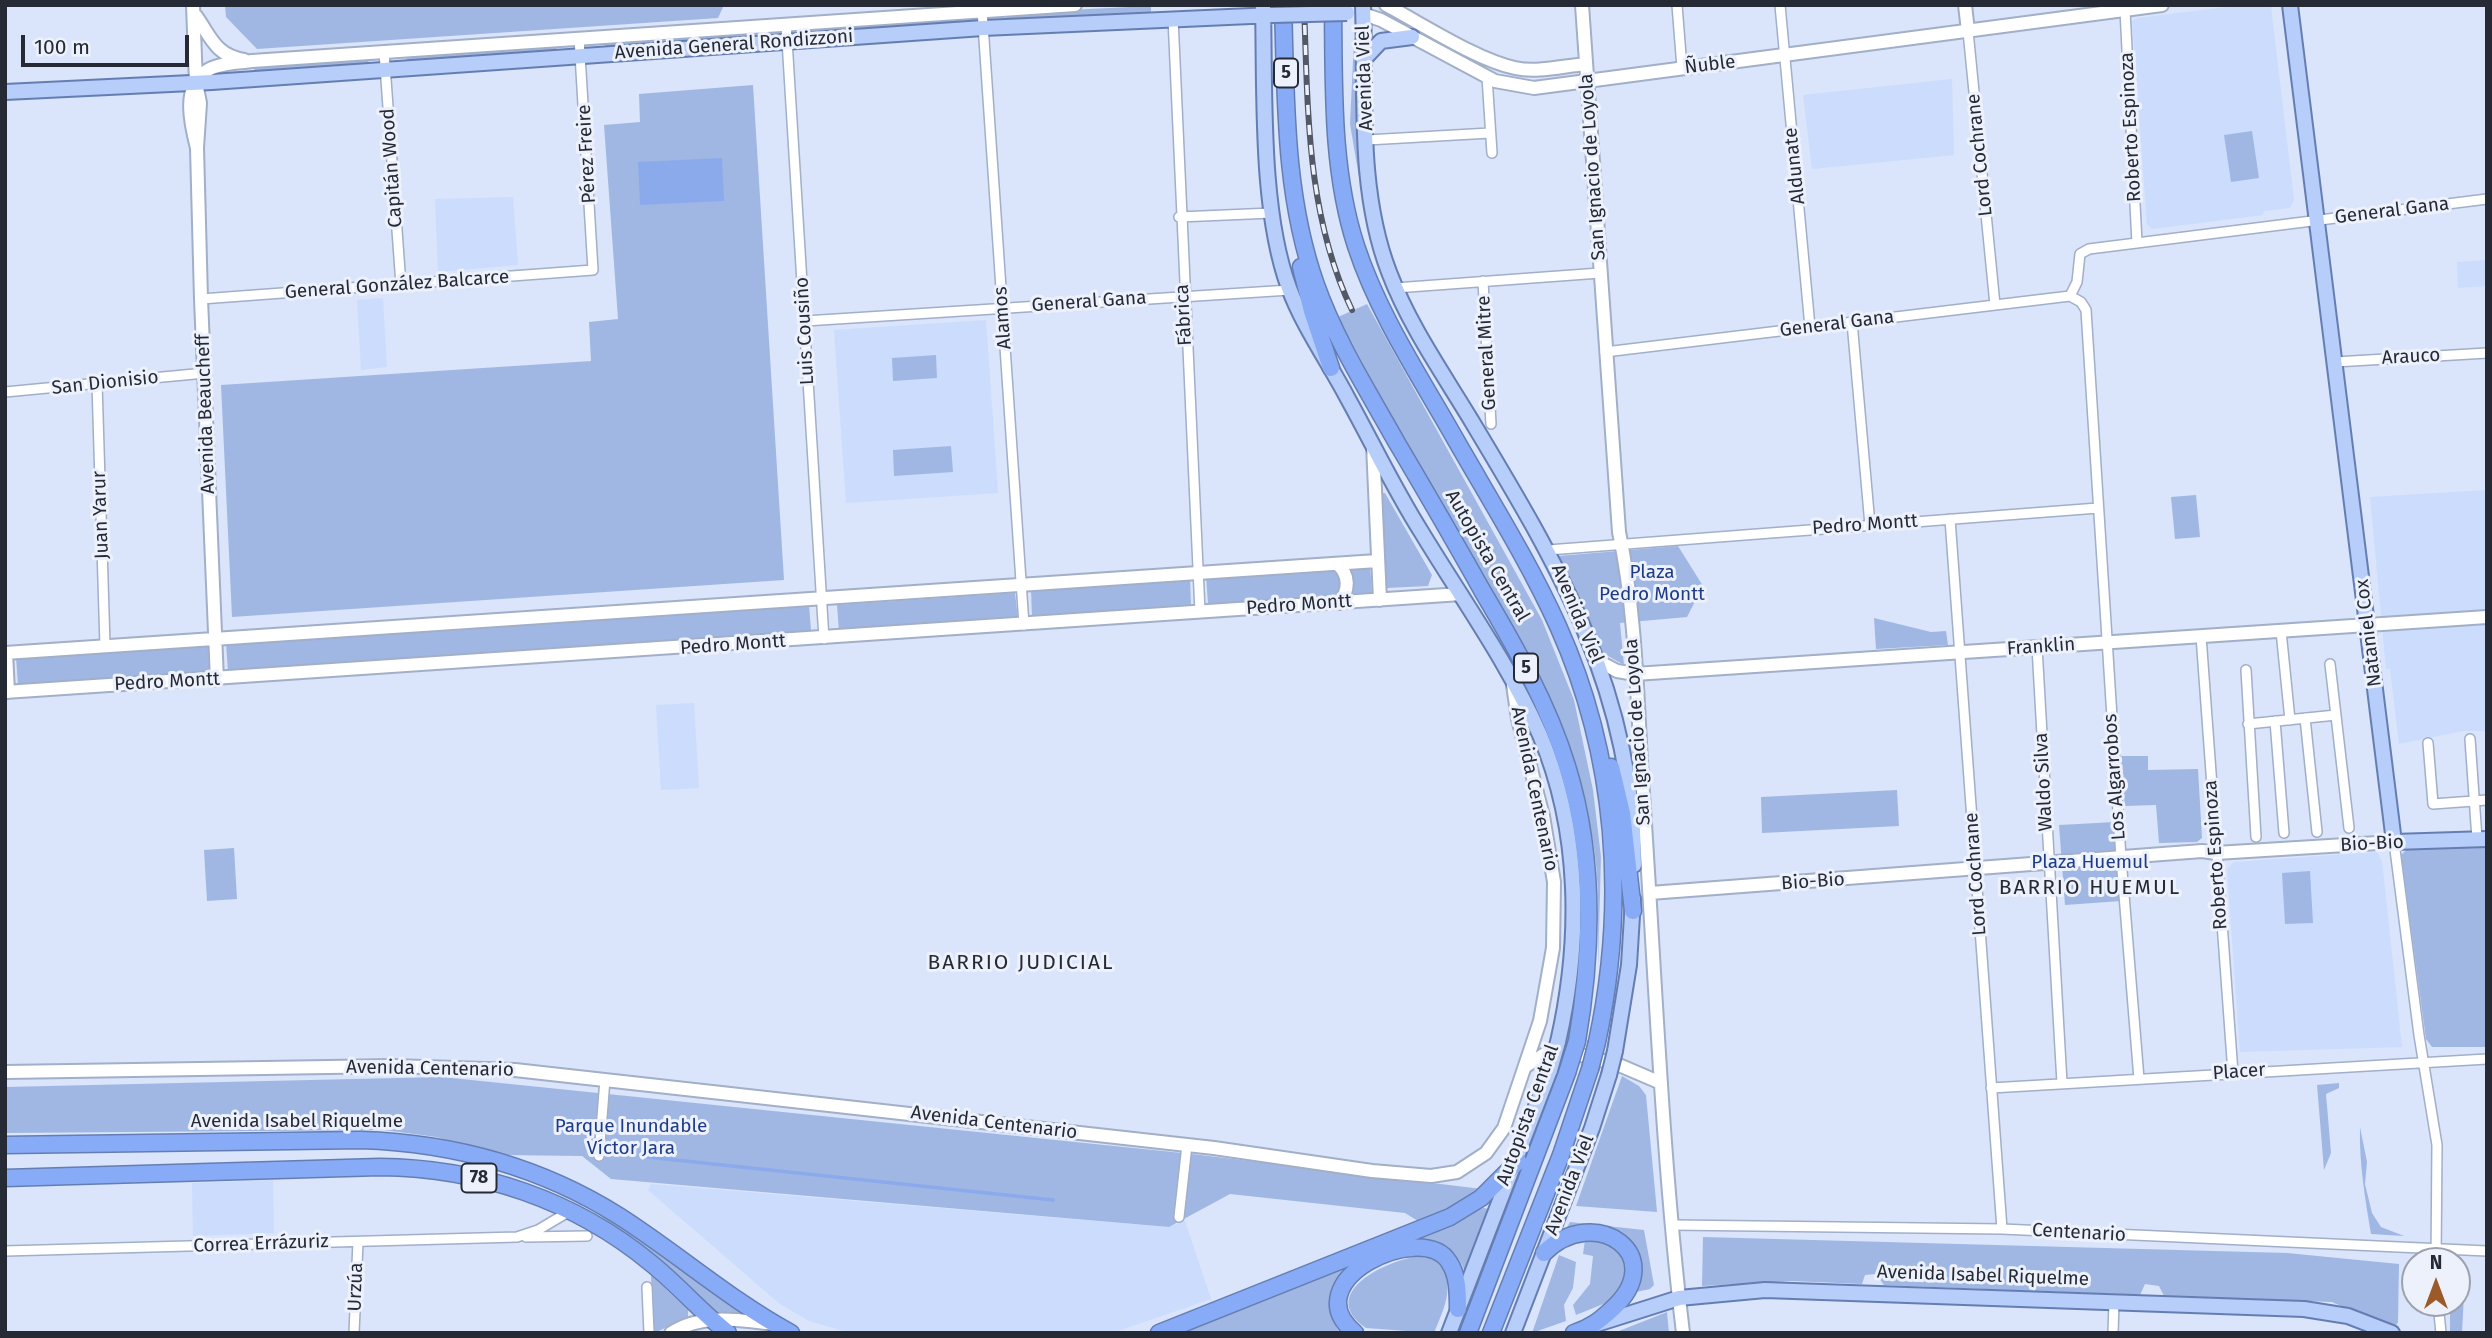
<!DOCTYPE html>
<html>
<head>
<meta charset="utf-8">
<style>
  body { margin:0 }
  #map { position:relative; width:2492px; height:1338px; overflow:hidden; background:#dae4fa; font-family:"Fira Sans",sans-serif }
  canvas { display:block }
  .frame { position:absolute; inset:0; border:7px solid #252a34; pointer-events:none }
  .north { position:absolute; left:2401px; top:1247px; width:70px; height:70px; box-sizing:border-box; background:#ecf1fc; border:2px solid #9ca1ac; border-radius:50%; rotate:0deg; font-size:19px; font-weight:700; line-height:28px; text-align:center; color:#252a34 }
  .north::after { content:''; display:block; margin:auto; width:24px; height:32px; background:#9c5a28; clip-path:polygon(50% 0,100% 100%,50% 72%,0 100%) }
  .scale { position:absolute; left:21px; top:35px; width:168px; height:32px; box-sizing:border-box; border:4px solid #252a34; border-top:0; padding-left:9px; font-size:21px; line-height:24px; white-space:nowrap; color:#252a34; -webkit-text-stroke:5px #ecf1fc; paint-order:stroke }
</style>
</head>
<body>
<div id="map">
<canvas width="2492" height="1338"></canvas>
<div class="frame"></div>
<div class="north">N</div>
<div class="scale">100 m</div>
</div>
<script>
const context = document.querySelector('canvas').getContext('2d');
context.lineJoin = 'round';
function fillPath(path, color) { context.fillStyle = color; context.fill(path, 'evenodd'); }
function strokePath(path, color, width, dash) { context.strokeStyle = color; context.lineWidth = width; context.lineCap = dash ? 'butt' : 'round'; context.setLineDash(dash || []); context.stroke(path); }
function drawText(font, color, halo, rows, align = 'center') {
  context.font = font + ' "Fira Sans",sans-serif'; context.lineWidth = 6; context.setLineDash([]); context.textBaseline = 'middle'; context.strokeStyle = halo; context.fillStyle = color; for (const [text, x, y, turn = 0] of rows) {
    context.save(); context.translate(x, y); context.rotate((+turn || 0) * Math.PI / 180); context.textAlign = isNaN(turn) ? turn : align; if (halo) context.strokeText(text, 0, 0); context.fillText(text, 0, 0); context.restore();
  }
}
const built = new Path2D(`
  M 2244,5 L 2271,7 L 2294,200 L 2290,208 L 2264,211 L 2263,215 L 2152,229 L 2147,224 L 2132,21 L 2137,18 Z
  M 1952,79 L 1954,155 L 1812,169 L 1803,95 Z
  M 513,197 L 518,265 L 438,272 L 435,199 Z
  M 2487,260 L 2487,286 L 2458,288 L 2457,262 Z
  M 383,298 L 387,367 L 361,370 L 357,300 Z
  M 986,320 L 998,493 L 846,503 L 834,330 Z
  M 2487,490 L 2487,731 L 2463,731 L 2399,744 L 2390,669 L 2386,669 L 2370,497 Z
  M 694,703 L 699,788 L 661,790 L 656,705 Z
  M 2377,852 L 2382,861 L 2402,1047 L 2240,1052 L 2227,869 L 2234,862 Z
  M 273,1180 L 274,1233 L 193,1236 L 192,1183 Z
  M 651,1184 L 1168,1227 L 1185,1221 L 1211,1299 L 1112,1333 L 851,1333 L 809,1321 L 780,1304 L 648,1190 Z`);
const green = new Path2D(`
  M 225,5 L 724,5 L 718,18 L 257,49 L 226,17 Z
  M 1151,6 L 1151,14 L 1007,20 L 1006,13 Z
  M 961,16 L 961,24 L 826,32 L 825,25 Z
  M 748,32 L 748,39 L 606,49 L 605,42 Z
  M 1354,39 L 1357,40 L 1360,183 L 1350,124 Z
  M 556,45 L 557,52 L 406,60 L 408,56 Z
  M 368,59 L 369,65 L 255,74 L 254,66 Z
  M 753,85 L 784,580 L 232,617 L 221,385 L 591,361 L 589,322 L 618,319 L 604,125 L 640,122 L 639,94 Z
  M 2252,131 L 2259,178 L 2231,182 L 2224,135 Z
  M 1367,304 L 1542,620 L 1574,700 L 1593,790 L 1601,857 L 1598,968 C 1598,924 1600,878 1592,835 C 1571,723 1514,628 1457,530 C 1416,460 1376,389 1338,317 Z
  M 936,355 L 937,378 L 893,381 L 892,358 Z
  M 951,446 L 953,472 L 894,476 L 893,450 Z
  M 1380,493 L 1385,493 L 1432,575 L 1428,586 L 1387,588 L 1384,584 Z
  M 2196,495 L 2200,537 L 2175,539 L 2171,497 Z
  M 1678,546 L 1703,586 L 1687,617 L 1620,623 L 1624,665 L 1601,652 L 1558,556 Z
  M 1370,565 L 1372,594 L 1208,604 L 1206,575 Z
  M 1190,578 L 1191,605 L 1032,617 L 1031,590 Z
  M 1015,593 L 1018,619 L 839,632 L 837,605 Z
  M 809,605 L 811,630 L 808,632 L 228,672 L 226,643 Z
  M 1874,618 L 1931,632 L 1946,631 L 1948,645 L 1876,649 Z
  M 208,645 L 210,672 L 18,685 L 16,657 Z
  M 2120,756 L 2148,756 L 2148,770 L 2198,769 L 2202,838 L 2197,842 L 2159,843 L 2156,805 L 2125,806 Z
  M 1897,790 L 1899,826 L 1762,833 L 1761,797 Z
  M 2115,822 L 2121,901 L 2065,905 L 2059,825 Z
  M 2487,846 L 2487,1047 L 2432,1047 L 2426,1039 L 2401,855 L 2406,850 Z
  M 234,848 L 237,899 L 207,901 L 204,850 Z
  M 2310,871 L 2313,923 L 2285,924 L 2282,873 Z
  M 1622,1076 L 1639,1086 L 1646,1095 L 1657,1212 L 1576,1206 Z
  M 442,1077 L 1192,1154 L 1482,1189 L 1459,1207 L 1418,1221 L 1405,1213 L 1230,1194 L 1169,1227 L 611,1179 L 582,1156 L 502,1155 L 436,1137 L 384,1130 L 5,1133 L 5,1087 Z
  M 2339,1083 L 2339,1088 L 2326,1094 L 2331,1153 L 2324,1170 L 2317,1085 Z
  M 2360,1127 L 2367,1162 L 2365,1184 L 2372,1213 L 2381,1227 L 2404,1236 L 2371,1234 C 2365,1198 2359,1163 2360,1127 Z
  M 1483,1208 L 1490,1209 L 1466,1275 C 1457,1247 1440,1241 1413,1241 Z
  M 596,1213 L 617,1225 L 748,1316 L 715,1312 L 643,1247 Z
  M 1570,1222 L 1644,1230 L 1654,1285 L 1650,1289 L 1636,1292 L 1640,1277 L 1633,1246 L 1565,1231 Z
  M 1703,1237 L 2287,1253 L 2399,1264 L 2398,1322 L 2394,1329 L 2332,1302 L 2164,1296 L 2159,1286 L 2145,1284 L 2140,1295 L 1884,1285 L 1876,1274 L 1865,1275 L 1862,1284 L 1791,1281 L 1702,1286 Z
  M 1594,1239 L 1616,1246 L 1630,1265 L 1618,1298 L 1576,1315 L 1573,1305 L 1590,1284 L 1593,1256 L 1583,1254 L 1585,1240 Z
  M 1559,1255 L 1576,1262 L 1573,1288 L 1564,1305 L 1566,1321 L 1532,1333 Z
  M 1421,1256 L 1434,1258 C 1458,1282 1445,1306 1434,1333 L 1366,1328 C 1315,1293 1389,1259 1421,1256 Z
  M 1353,1263 C 1331,1281 1323,1309 1340,1333 L 1177,1333 Z
  M 651,1275 L 688,1310 L 688,1317 C 676,1320 663,1331 653,1333 Z
  M 2464,1294 L 2462,1333 L 2450,1333 L 2450,1303 L 2457,1303 L 2457,1296 Z
  M 1667,1312 L 1669,1333 L 1614,1333 Z`);
const water = new Path2D(`
  M 722,158 L 724,201 L 640,205 L 638,162 Z`);
const stream = new Path2D(`
  M 647,1157 L 1053,1200`);
const street = new Path2D(`
  M 1677,5 L 1682,68
  M 1780,5 L 1810,327
  M 982,10 L 1024,625
  M 2125,10 L 2137,243
  M 1173,18 L 1200,612
  M 786,24 L 824,639
  M 1968,31 L 1995,305
  M 384,52 L 401,285
  M 1487,77 L 1492,153
  M 1367,140 L 1490,133
  M 1179,217 L 1272,213
  M 1483,281 L 1491,424
  M 1395,288 L 1600,273
  M 2070,296 L 2081,302 L 2086,310 L 2121,858 L 2139,1079
  M 2070,296 L 2077,282 L 2080,254 L 2089,249 L 2487,199
  M 201,299 L 593,270 L 579,38
  M 805,321 L 1290,290
  M 1852,322 L 1870,525
  M 1605,352 L 2070,296
  M 2335,362 L 2487,353
  M 97,383 L 105,646
  M 5,392 L 205,373
  M 1950,519 L 2002,1229
  M 1548,550 L 2098,508
  M 2281,631 L 2290,720
  M 2201,636 L 2233,1073
  M 2037,647 L 2062,1083
  M 2330,664 L 2349,828
  M 2246,670 L 2256,837
  M 2305,718 L 2317,832
  M 2275,721 L 2284,833
  M 2248,724 L 2336,715
  M 2470,739 L 2477,839
  M 2428,743 L 2433,804 L 2487,800
  M 2394,842 L 2419,1035 L 2437,1145 L 2436,1261
  M 1991,1088 L 2487,1059
  M 599,1156 L 605,1079
  M 1179,1217 L 1187,1145
  M 1672,1225 L 2002,1229 L 2487,1251
  M 526,1237 L 587,1236
  M 5,1251 L 517,1237 L 538,1230 L 570,1211
  M 647,1287 L 649,1333
  M 2438,1303 L 2441,1333
  M 354,1333 L 358,1242
  M 2113,1333 L 2114,1303`);
const secondary = new Path2D(`
  M 193,5 L 196,83 L 200,103 L 197,148 L 201,299 L 217,680
  M 1386,5 C 1422,24 1477,60 1515,68 C 1537,73 1563,66 1586,64
  M 1582,5 L 1619,532 C 1636,612 1637,697 1642,779 C 1655,964 1661,1149 1683,1333
  M 1965,5 L 1968,31
  M 1363,14 L 1381,20 L 1495,81 L 1534,88 L 2162,5
  M 196,16 C 211,37 215,55 244,60
  M 197,148 C 191,125 181,85 208,70 C 219,63 238,63 252,61 L 1075,5
  M 1373,445 L 1380,600
  M 1337,564 C 1350,575 1349,589 1340,603
  M 5,653 L 1377,561
  M 6,653 L 8,692
  M 1598,661 L 1617,671 L 1635,674 L 2487,617
  M 5,692 L 1461,594
  M 1650,893 L 2202,851 L 2216,853 L 2394,842
  M 1526,1066 L 1554,1048 L 1619,1065 L 1661,1083
  M 5,1072 L 393,1066 L 515,1070 L 1214,1148 L 1372,1171 L 1431,1176 L 1457,1172 L 1486,1153 L 1504,1128 L 1540,1021 L 1553,948 L 1554,882 L 1543,816 L 1518,719 L 1513,685
  M 671,1333 C 701,1313 739,1320 773,1324`);
const primary = new Path2D(`
  M 1363,5 C 1366,93 1357,189 1389,272 C 1409,325 1442,372 1471,420 C 1557,563 1634,691 1634,865
  M 2290,5 L 2394,842 L 2487,839
  M 1263,7 C 1265,92 1260,210 1289,288 C 1303,326 1328,361 1347,397 C 1372,442 1394,489 1422,533 C 1462,599 1509,664 1540,735 C 1581,832 1581,941 1558,1042
  M 1365,58 L 1381,41 L 1412,37
  M 5,92 L 212,82 L 983,28 L 1273,15
  M 1615,1051 L 1629,965 L 1633,899
  M 1597,1324 L 1679,1298 L 1765,1290 L 2304,1309 L 2348,1316 L 2392,1333
  M 1449,1333 L 1550,1070
  M 1513,1333 L 1592,1128 L 1609,1075`);
const highway = new Path2D(`
  M 1283,5 C 1286,100 1284,195 1316,285 C 1336,341 1368,391 1397,443 C 1426,492 1455,542 1483,592 C 1516,648 1548,704 1567,766 C 1595,856 1593,949 1577,1041
  M 1333,5 C 1334,86 1331,169 1356,246 C 1379,316 1421,378 1457,442 C 1492,503 1529,562 1558,626 C 1617,757 1627,903 1597,1042
  M 1301,267 L 1312,311 L 1331,368
  M 1611,767 L 1622,813 L 1633,911
  M 5,1145 L 361,1140 C 453,1143 541,1167 619,1216 C 677,1253 730,1300 791,1333
  M 5,1178 L 380,1167 C 480,1168 575,1200 652,1264 C 679,1286 701,1312 728,1333
  M 1544,1253 C 1595,1202 1672,1256 1611,1310 C 1599,1321 1590,1328 1574,1333
  M 1159,1333 L 1450,1217 L 1481,1198 L 1518,1161
  M 1355,1333 C 1292,1281 1422,1219 1449,1262 C 1458,1275 1458,1293 1458,1309
  M 1468,1333 L 1567,1073
  M 1491,1333 L 1561,1155 L 1590,1069`);
const rail = new Path2D(`
  M 1304,5 C 1308,109 1306,214 1352,310`);
const primaryBridge = new Path2D(`
  M 1273,15 L 1347,13
  M 1550,1070 L 1558,1042
  M 1609,1075 L 1615,1051`);
const highwayBridge = new Path2D(`
  M 1590,1069 L 1597,1042
  M 1567,1073 L 1577,1041`);
const shields = [
  [1286,73,24],
  [1526,668,24],
  [479,1178,35]
];
const shieldNames = [
  ["5",1286,73],
  ["5",1526,668],
  ["78",479,1178]
];
const streetNames = [
  ["Avenida General Rondizzoni",734,45,-4],
  ["Ñuble",1710,65,-7],
  ["Avenida Viel",1365,78,-92],
  ["Roberto Espinoza",2131,127,-93],
  ["Pérez Freire",587,154,-93],
  ["Lord Cochrane",1980,155,-96],
  ["Aldunate",1795,166,-96],
  ["San Ignacio de Loyola",1593,167,-94],
  ["Capitán Wood",392,168,-94],
  ["General Gana",2392,211,-7],
  ["General González Balcarce",397,285,-4],
  ["General Gana",1089,302,-4],
  ["Fábrica",1184,315,-93],
  ["Alamos",1003,318,-94],
  ["General Gana",1837,324,-7],
  ["Luis Cousiño",805,331,-93],
  ["General Mitre",1487,353,-93],
  ["Arauco",2411,357,-3],
  ["San Dionisio",105,383,-6],
  ["Avenida Beaucheff",206,414,-92],
  ["Juan Yarur",101,515,-92],
  ["Pedro Montt",1865,525,-4],
  ["Autopista Central",1487,556,60],
  ["Pedro Montt",1299,605,-4],
  ["Avenida Viel",1577,614,67],
  ["Nataniel Cox",2369,633,-97],
  ["Pedro Montt",733,645,-4],
  ["Franklin",2041,647,-4],
  ["Pedro Montt",167,682,-3],
  ["San Ignacio de Loyola",1638,732,-94],
  ["Los Algarrobos",2115,777,-94],
  ["Waldo Silva",2044,782,-93],
  ["Avenida Centenario",1534,789,78],
  ["Bio-Bio",2372,844,-3],
  ["Roberto Espinoza",2216,855,-94],
  ["Lord Cochrane",1976,874,-94],
  ["Bio-Bio",1813,882,-4],
  ["Avenida Centenario",430,1069,1],
  ["Placer",2239,1072,-4],
  ["Autopista Central",1528,1115,-70],
  ["Avenida Isabel Riquelme",297,1122],
  ["Avenida Centenario",994,1123,7],
  ["Avenida Viel",1570,1185,-69],
  ["Centenario",2079,1233,3],
  ["Correa Errázuriz",261,1244,-2],
  ["Avenida Isabel Riquelme",1983,1276,2],
  ["Urzúa",356,1287,-88]
];
const parkNames = [
  ["Plaza",1652,573],
  ["Pedro Montt",1652,595],
  ["Plaza Huemul",2090,863],
  ["Parque Inundable",631,1127],
  ["Víctor Jara",631,1149]
];
const neighbourhoodNames = [
  ["BARRIO HUEMUL",2090,888],
  ["BARRIO JUDICIAL",1021,963]
];
fillPath(built, '#cbdcfd');
fillPath(green, '#a0b7e4');
fillPath(water, '#8baaec');
strokePath(stream, '#8baaec', 3.5);
strokePath(street, '#a2afc8', 12);
strokePath(secondary, '#a2afc8', 16);
strokePath(primary, '#657eb2', 18);
strokePath(highway, '#657eb2', 19);
strokePath(street, '#fff', 9);
strokePath(secondary, '#fff', 12);
strokePath(primary, '#b7cdfa', 14);
strokePath(highway, '#87abf6', 16);
strokePath(rail, '#525865', 6);
strokePath(rail, '#ecf1fc', 3.5, [10]);
strokePath(primaryBridge, '#657eb2', 18, []);
strokePath(highwayBridge, '#657eb2', 19, []);
strokePath(primaryBridge, '#b7cdfa', 14);
strokePath(highwayBridge, '#87abf6', 16);
for (const [x, y, w] of shields) { const box = new Path2D(); box.roundRect(x - w / 2, y - 14.5, w, 29, 5); context.fillStyle = '#ecf1fc'; context.fill(box); strokePath(box, '#252a34', 2); }
drawText('bold 18px', '#252a34', null, shieldNames);
drawText('19px', '#252a34', '#ecf1fc', streetNames);
drawText('19px', '#1d3b86', '#ecf1fc', parkNames);
context.letterSpacing = '2px';
drawText('21px', '#252a34', '#ecf1fc', neighbourhoodNames);
context.letterSpacing = '0px';
</script>
</body>
</html>
